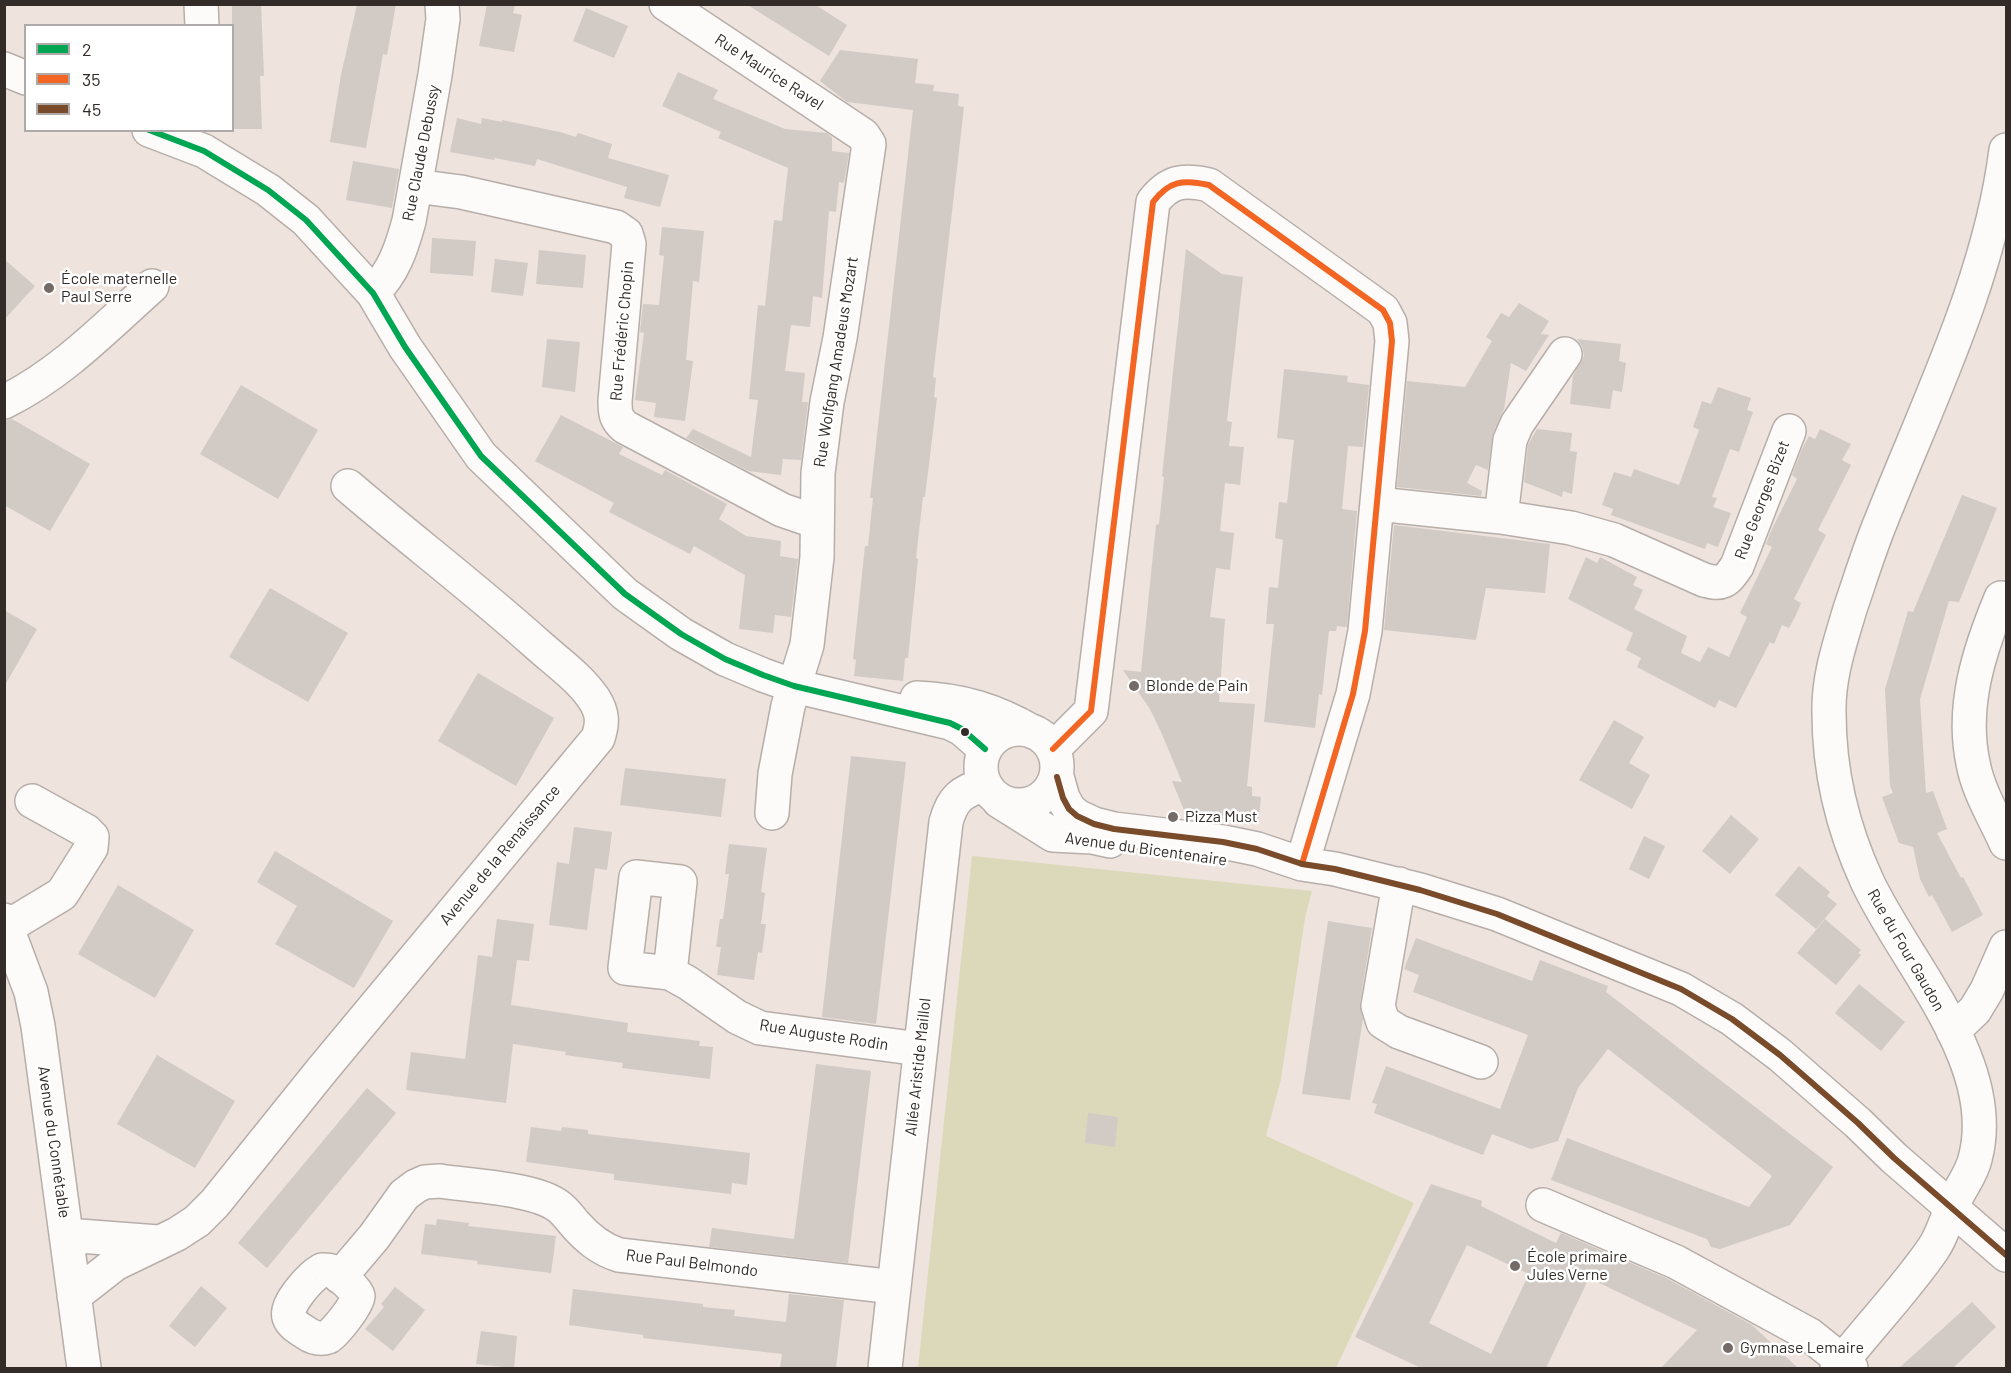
<!DOCTYPE html>
<html>
<head>
<meta charset="utf-8">
<style>
  body { margin:0 }
  #map { position:relative; width:2011px; height:1373px; overflow:hidden; background:#eee3dd; font-family:Barlow,sans-serif }
  canvas { display:block }
  .frame { position:absolute; inset:0; border:6px solid #322b27; pointer-events:none }
  .legend { position:absolute; left:24px; top:24px; width:210px; height:108px; box-sizing:border-box; background:#fff; border:2px solid #adaaa9; margin:0; padding:8px 10px; list-style:none; font-size:18px; color:#322b27 }
  .legend li { display:flex; align-items:center; gap:12px; height:30px }
  .legend b { width:30px; border:2px solid #adaaa9 }
</style>
</head>
<body>
<div id="map">
<canvas width="2011" height="1373"></canvas>
<div class="frame"></div>
<ul class="legend">
<li><b style="height:8px;background:#00a651"></b>2</li>
<li><b style="height:8px;background:#f26522"></b>35</li>
<li><b style="height:8px;background:#7a4b2a"></b>45</li>
</ul>
</div>
<script>
const context = document.querySelector('canvas').getContext('2d');
context.lineJoin = 'round';
function fillPath(path, color) { context.fillStyle = color; context.fill(path, 'evenodd'); }
function strokePath(path, color, width, dash) { context.strokeStyle = color; context.lineWidth = width; context.lineCap = dash ? 'butt' : 'round'; context.setLineDash(dash || []); context.stroke(path); }
function drawText(font, color, halo, rows, align = 'center') {
  context.font = font + ' Barlow,sans-serif'; context.lineWidth = 5; context.setLineDash([]); context.textBaseline = 'middle'; context.strokeStyle = halo; context.fillStyle = color; for (const [text, x, y, turn = 0] of rows) {
    context.save(); context.translate(x, y); context.rotate((+turn || 0) * Math.PI / 180); context.textAlign = isNaN(turn) ? turn : align; if (halo) context.strokeText(text, 0, 0); context.fillText(text, 0, 0); context.restore();
  }
}
const green = new Path2D(`
  M 972,856 L 1312,891 L 1305,918 L 1281,1079 L 1266,1136 L 1414,1203 L 1336,1368 L 918,1368 Z`);
const building = new Path2D(`
  M 232,4 L 261,4 L 264,76 L 260,76 L 262,129 L 232,129 Z
  M 357,4 L 396,4 L 387,55 L 383,54 L 366,148 L 330,142 L 341,75 Z
  M 487,4 L 515,4 L 513,13 L 522,15 L 514,52 L 479,46 Z
  M 746,4 L 814,4 L 847,25 L 829,56 Z
  M 586,8 L 628,26 L 614,58 L 573,41 Z
  M 840,50 L 918,59 L 915,83 L 934,85 L 933,91 L 959,94 L 958,106 L 964,107 L 933,377 L 936,378 L 934,397 L 937,398 L 925,497 L 923,497 L 918,540 L 916,558 L 918,559 L 908,658 L 905,658 L 903,681 L 854,676 L 856,660 L 853,659 L 865,546 L 868,546 L 873,498 L 870,498 L 913,110 L 847,102 L 820,81 Z
  M 678,72 L 718,90 L 713,99 L 785,129 L 827,133 L 832,137 L 832,151 L 849,153 L 844,183 L 839,182 L 836,212 L 829,211 L 822,298 L 813,296 L 810,327 L 791,325 L 785,371 L 805,373 L 802,402 L 808,402 L 801,460 L 783,459 L 781,475 L 748,471 L 686,438 L 693,429 L 751,457 L 758,400 L 749,399 L 758,305 L 765,306 L 774,220 L 782,221 L 788,168 L 718,138 L 721,132 L 662,106 Z
  M 457,118 L 481,124 L 482,118 L 502,122 L 502,120 L 560,132 L 576,137 L 578,133 L 612,144 L 608,158 L 669,175 L 660,207 L 624,198 L 627,187 L 537,159 L 535,166 L 495,158 L 494,160 L 450,152 Z
  M 353,161 L 399,169 L 392,208 L 346,200 Z
  M 662,227 L 704,231 L 699,282 L 693,281 L 686,360 L 693,361 L 685,421 L 654,417 L 656,403 L 635,400 L 644,333 L 640,332 L 643,304 L 659,305 L 664,256 L 659,255 Z
  M 432,238 L 476,241 L 473,276 L 430,273 Z
  M 1186,249 L 1222,274 L 1243,277 L 1227,421 L 1232,422 L 1229,446 L 1244,447 L 1240,485 L 1225,483 L 1220,531 L 1234,533 L 1230,570 L 1216,568 L 1210,617 L 1225,619 L 1219,702 L 1255,704 L 1247,786 L 1252,787 L 1252,796 L 1261,797 L 1258,824 L 1186,815 L 1172,781 L 1182,782 L 1161,732 L 1150,709 L 1123,670 L 1141,672 L 1156,525 L 1159,524 L 1164,477 L 1162,476 Z
  M 539,250 L 586,255 L 583,288 L 536,284 Z
  M 4,259 L 35,286 L 4,320 Z
  M 495,259 L 528,263 L 523,296 L 491,292 Z
  M 1519,303 L 1549,321 L 1541,334 L 1549,335 L 1526,371 L 1511,363 L 1504,409 L 1493,433 L 1488,470 L 1476,465 L 1467,483 L 1482,491 L 1481,496 L 1397,487 L 1407,381 L 1465,387 L 1492,341 L 1486,337 L 1501,313 L 1509,317 Z
  M 547,339 L 580,342 L 575,392 L 542,387 Z
  M 1577,339 L 1621,344 L 1619,361 L 1626,363 L 1622,392 L 1613,390 L 1610,409 L 1570,404 L 1573,376 L 1584,356 L 1582,346 Z
  M 1284,369 L 1348,376 L 1347,382 L 1369,385 L 1363,447 L 1348,446 L 1342,509 L 1357,511 L 1347,627 L 1337,626 L 1336,631 L 1329,631 L 1322,695 L 1319,694 L 1315,728 L 1264,722 L 1274,624 L 1266,624 L 1269,587 L 1278,588 L 1283,540 L 1275,538 L 1279,502 L 1287,503 L 1294,440 L 1277,438 Z
  M 241,385 L 318,430 L 278,499 L 200,454 Z
  M 1718,387 L 1751,398 L 1747,410 L 1753,412 L 1739,452 L 1730,449 L 1712,497 L 1717,498 L 1713,507 L 1731,513 L 1718,547 L 1707,543 L 1705,549 L 1611,515 L 1613,509 L 1602,505 L 1614,472 L 1631,477 L 1634,469 L 1679,485 L 1699,430 L 1693,427 L 1702,401 L 1711,404 Z
  M 561,415 L 623,447 L 619,454 L 662,475 L 665,470 L 727,504 L 719,519 L 746,536 L 781,541 L 780,556 L 798,559 L 791,617 L 775,615 L 773,633 L 739,629 L 745,575 L 694,546 L 690,554 L 609,512 L 614,503 L 535,461 Z
  M 12,419 L 90,464 L 50,531 L 4,505 L 4,421 Z
  M 1537,429 L 1572,433 L 1570,451 L 1577,452 L 1572,494 L 1563,491 L 1562,497 L 1524,482 L 1528,445 Z
  M 1820,429 L 1851,444 L 1842,460 L 1851,465 L 1818,530 L 1826,535 L 1794,599 L 1801,603 L 1795,617 L 1789,628 L 1782,625 L 1774,644 L 1770,642 L 1736,708 L 1719,700 L 1715,708 L 1637,667 L 1641,658 L 1626,650 L 1633,633 L 1568,599 L 1586,557 L 1597,563 L 1600,557 L 1637,577 L 1633,585 L 1643,590 L 1634,609 L 1687,636 L 1681,653 L 1700,662 L 1708,647 L 1729,657 L 1747,617 L 1740,613 L 1772,547 L 1766,544 L 1772,529 L 1797,479 L 1792,475 L 1802,449 L 1809,436 L 1815,439 Z
  M 1962,495 L 1997,508 L 1959,602 L 1949,601 L 1920,699 L 1926,793 L 1933,791 L 1947,829 L 1937,833 L 1961,878 L 1963,877 L 1983,915 L 1952,932 L 1932,895 L 1929,897 L 1920,879 L 1913,847 L 1899,843 L 1882,797 L 1893,793 L 1890,786 L 1885,689 L 1908,611 L 1913,612 Z
  M 1394,525 L 1550,544 L 1545,593 L 1486,588 L 1476,640 L 1384,630 Z
  M 270,588 L 348,633 L 308,702 L 229,657 Z
  M 4,610 L 37,629 L 4,687 Z
  M 478,673 L 554,718 L 516,786 L 438,741 Z
  M 1614,720 L 1644,737 L 1629,763 L 1650,775 L 1632,809 L 1579,780 Z
  M 851,756 L 906,762 L 876,1024 L 822,1017 Z
  M 625,768 L 726,779 L 721,817 L 620,805 Z
  M 1731,815 L 1759,839 L 1730,874 L 1702,851 Z
  M 574,827 L 612,832 L 607,870 L 595,868 L 587,930 L 549,925 L 557,862 L 569,864 Z
  M 1644,836 L 1665,846 L 1649,879 L 1629,869 Z
  M 729,844 L 767,848 L 761,892 L 765,893 L 761,924 L 766,924 L 762,953 L 758,952 L 754,980 L 717,975 L 721,947 L 716,947 L 720,919 L 723,919 L 729,874 L 725,874 Z
  M 275,851 L 393,921 L 354,988 L 275,944 L 297,906 L 257,882 Z
  M 1799,866 L 1830,892 L 1827,896 L 1837,904 L 1816,929 L 1775,895 Z
  M 118,885 L 194,930 L 155,998 L 78,954 Z
  M 497,919 L 534,924 L 529,961 L 517,960 L 511,1005 L 628,1023 L 627,1032 L 700,1041 L 699,1046 L 713,1047 L 710,1079 L 622,1068 L 623,1063 L 565,1055 L 566,1052 L 513,1044 L 506,1103 L 406,1090 L 411,1052 L 465,1059 L 478,955 L 492,957 Z
  M 1825,919 L 1861,950 L 1858,953 L 1861,955 L 1836,985 L 1797,953 Z
  M 1328,921 L 1372,928 L 1360,1003 L 1363,1019 L 1350,1100 L 1302,1094 Z
  M 1416,938 L 1532,981 L 1540,960 L 1608,986 L 1606,992 L 1833,1167 L 1790,1225 L 1720,1249 L 1711,1247 L 1707,1239 L 1551,1180 L 1567,1138 L 1749,1207 L 1772,1176 L 1608,1049 L 1578,1088 L 1558,1141 L 1531,1149 L 1492,1134 L 1483,1155 L 1374,1113 L 1377,1104 L 1372,1103 L 1386,1066 L 1500,1109 L 1528,1035 L 1413,992 L 1419,975 L 1404,969 Z
  M 1859,984 L 1905,1022 L 1881,1051 L 1835,1013 Z
  M 157,1055 L 235,1101 L 195,1168 L 117,1124 Z
  M 816,1064 L 871,1071 L 848,1263 L 709,1247 L 712,1228 L 794,1239 Z
  M 367,1088 L 396,1113 L 267,1268 L 238,1243 Z
  M 1088,1113 L 1118,1117 L 1115,1147 L 1085,1143 Z
  M 531,1127 L 561,1131 L 562,1127 L 588,1130 L 588,1134 L 750,1153 L 747,1185 L 732,1183 L 731,1194 L 614,1180 L 614,1174 L 526,1162 Z
  M 1431,1184 L 1482,1201 L 1481,1206 L 1556,1243 L 1561,1233 L 1668,1279 L 1752,1325 L 1798,1368 L 1661,1368 L 1697,1330 L 1589,1278 L 1546,1368 L 1421,1368 L 1355,1337 ZM 1467,1245 L 1529,1274 L 1491,1354 L 1429,1323 Z
  M 437,1219 L 469,1223 L 468,1226 L 556,1236 L 551,1273 L 477,1264 L 478,1261 L 421,1254 L 425,1224 L 436,1225 Z
  M 201,1286 L 227,1308 L 195,1347 L 169,1326 Z
  M 395,1287 L 425,1310 L 393,1351 L 365,1329 L 384,1307 L 381,1304 Z
  M 573,1289 L 703,1304 L 703,1307 L 735,1310 L 734,1316 L 786,1322 L 789,1294 L 844,1300 L 836,1368 L 780,1368 L 782,1354 L 643,1338 L 643,1335 L 569,1325 Z
  M 1972,1302 L 1996,1327 L 1953,1368 L 1899,1368 Z
  M 481,1331 L 517,1336 L 514,1368 L 476,1364 Z`);
const street = new Path2D(`
  M 201,4 L 202,26
  M 666,4 L 863,135 L 869,144 L 840,338 L 827,402 L 818,473 L 817,557 L 807,645 L 788,706 L 775,774 L 772,813
  M 4,69 L 26,78
  M 149,130 L 204,151 L 268,190 L 306,220 L 373,293 L 405,347 L 481,456 L 625,594 L 681,634 L 725,659 L 763,675 L 794,686 L 950,723 L 962,729 L 985,749
  M 415,186 L 461,192 L 616,227 L 626,234 L 629,244 L 615,401 C 615,414 616,419 625,427 L 782,510 L 817,522
  M 373,293 C 394,271 401,250 409,221 L 435,75 L 443,19 L 442,4
  M 4,402 C 61,374 105,328 152,286
  M 1377,504 L 1501,517 L 1571,528 L 1614,540 L 1704,580 C 1723,585 1726,582 1737,566 L 1789,431
  M 1501,517 L 1510,440 L 1517,424 L 1565,354
  M 2006,600 L 2001,598 C 1979,651 1961,706 1973,763 C 1978,791 1995,818 2006,843
  M 917,698 C 962,700 995,710 1033,732
  M981 767a38 38 0 1 1 76 0a38 38 0 1 1-76 0Z
  M 1053,749 L 1091,711 L 1153,202 C 1169,181 1183,179 1209,185 L 1383,310 L 1390,323 L 1392,341 L 1365,631 L 1353,694 L 1302,864
  M 1057,777 L 1063,798 L 1069,809 L 1077,816 L 1094,824 L 1114,829 L 1223,842 L 1257,849 L 1302,864 L 1335,869 L 1420,890 L 1497,914 L 1681,989 L 1732,1019 L 1780,1055 L 1858,1123 L 1894,1158 L 2006,1255
  M 999,801 L 1053,835 L 1092,837 L 1110,841
  M 1399,884 L 1378,1006 L 1383,1022 L 1399,1032 L 1481,1062
  M 4,920 L 31,992 L 38,1026 L 84,1368
  M 7,927 L 62,894 L 91,848 L 92,837 L 86,831 L 32,801
  M 670,973 L 680,882 L 636,877 L 625,968 L 670,973 L 688,983 L 737,1017 L 760,1028 L 920,1049
  M 1953,1031 L 1975,1010 L 1987,990 L 2006,947
  M 1543,1205 L 1676,1262 L 1810,1335 L 1851,1368
  M 66,1235 L 158,1242
  M 322,1270 C 323,1270 331,1270 331,1271 C 338,1273 357,1290 358,1296 C 358,1304 335,1333 328,1337 C 320,1340 312,1337 306,1333 C 300,1329 291,1324 289,1317 C 285,1304 311,1276 322,1270 Z
  M 340,1277 L 374,1237 L 404,1195 L 416,1186 L 425,1182 L 440,1181 C 470,1186 534,1188 558,1206 C 564,1210 569,1217 574,1223 C 587,1238 600,1249 619,1255 L 894,1287
  M 74,1296 L 115,1264 L 177,1234 L 197,1221 L 215,1203 L 322,1070 L 598,738 C 603,723 603,713 594,699 C 580,678 557,662 538,645 C 477,590 411,540 348,486
  M 885,1368 L 946,822 C 953,797 961,793 984,784
  M 1837,1368 C 1868,1328 1904,1291 1933,1249 C 1943,1235 1947,1216 1955,1200 C 1961,1187 1972,1173 1975,1159 C 2001,1063 1905,963 1867,881 C 1843,829 1829,771 1829,713 C 1828,677 1840,643 1850,609 C 1860,580 1869,550 1881,521 C 1928,402 1990,278 2006,150`);
const bus1 = new Path2D(`
  M 149,130 L 204,151 L 268,190 L 306,220 L 373,293 L 405,347 L 481,456 L 625,594 L 681,634 L 725,659 L 763,675 L 794,686 L 950,723 L 962,729 L 985,749`);
const bus2 = new Path2D(`
  M 1053,749 L 1091,711 L 1153,202 C 1169,181 1183,179 1209,185 L 1383,310 L 1390,323 L 1392,341 L 1365,631 L 1353,694 L 1302,864`);
const bus3 = new Path2D(`
  M 1057,777 L 1063,798 L 1069,809 L 1077,816 L 1094,824 L 1114,829 L 1223,842 L 1257,849 L 1302,864 L 1335,869 L 1420,890 L 1497,914 L 1681,989 L 1732,1019 L 1780,1055 L 1858,1123 L 1894,1158 L 2006,1255`);
const markers = [
  [49,288,6,"#746b67"],
  [1134,686,6,"#746b67"],
  [965,732,5,"#322b27"],
  [1173,817,6,"#746b67"],
  [1515,1266,6,"#746b67"],
  [1728,1348,6,"#746b67"]
];
const streetNames = [
  ["Rue Maurice Ravel",769,72,33],
  ["Rue Claude Debussy",421,153,-79],
  ["Rue Frédéric Chopin",622,331,-85],
  ["Rue Wolfgang Amadeus Mozart",836,362,-81],
  ["Rue Georges Bizet",1762,500,-69],
  ["Avenue du Bicentenaire",1146,849,8],
  ["Avenue de la Renaissance",500,855,-50],
  ["Rue du Four Gaudon",1906,950,60],
  ["Rue Auguste Rodin",824,1035,9],
  ["Allée Aristide Maillol",918,1067,-84],
  ["Avenue du Connétable",54,1142,82],
  ["Rue Paul Belmondo",692,1263,7]
];
const poiNames = [
  ["École maternelle",61,279],
  ["Paul Serre",61,297],
  ["Blonde de Pain",1146,686],
  ["Pizza Must",1185,817],
  ["École primaire",1527,1257],
  ["Jules Verne",1527,1275],
  ["Gymnase Lemaire",1740,1348]
];
fillPath(green, '#dcd9ba');
fillPath(building, '#d2cac5');
strokePath(street, '#b7aeaa', 36);
strokePath(street, '#fcfbfa', 33);
strokePath(bus1, '#00a651', 6);
strokePath(bus2, '#f26522', 6);
strokePath(bus3, '#7a4b2a', 6);
for (const [x, y, r, color] of markers) { const dot = new Path2D(); dot.arc(x, y, r, 0, 2 * Math.PI); context.fillStyle = color; context.fill(dot); strokePath(dot, '#fff', 2); }
drawText('16px', '#322b27', '#fff', streetNames);
drawText('16px', '#322b27', '#fff', poiNames, 'left');
</script>
</body>
</html>
